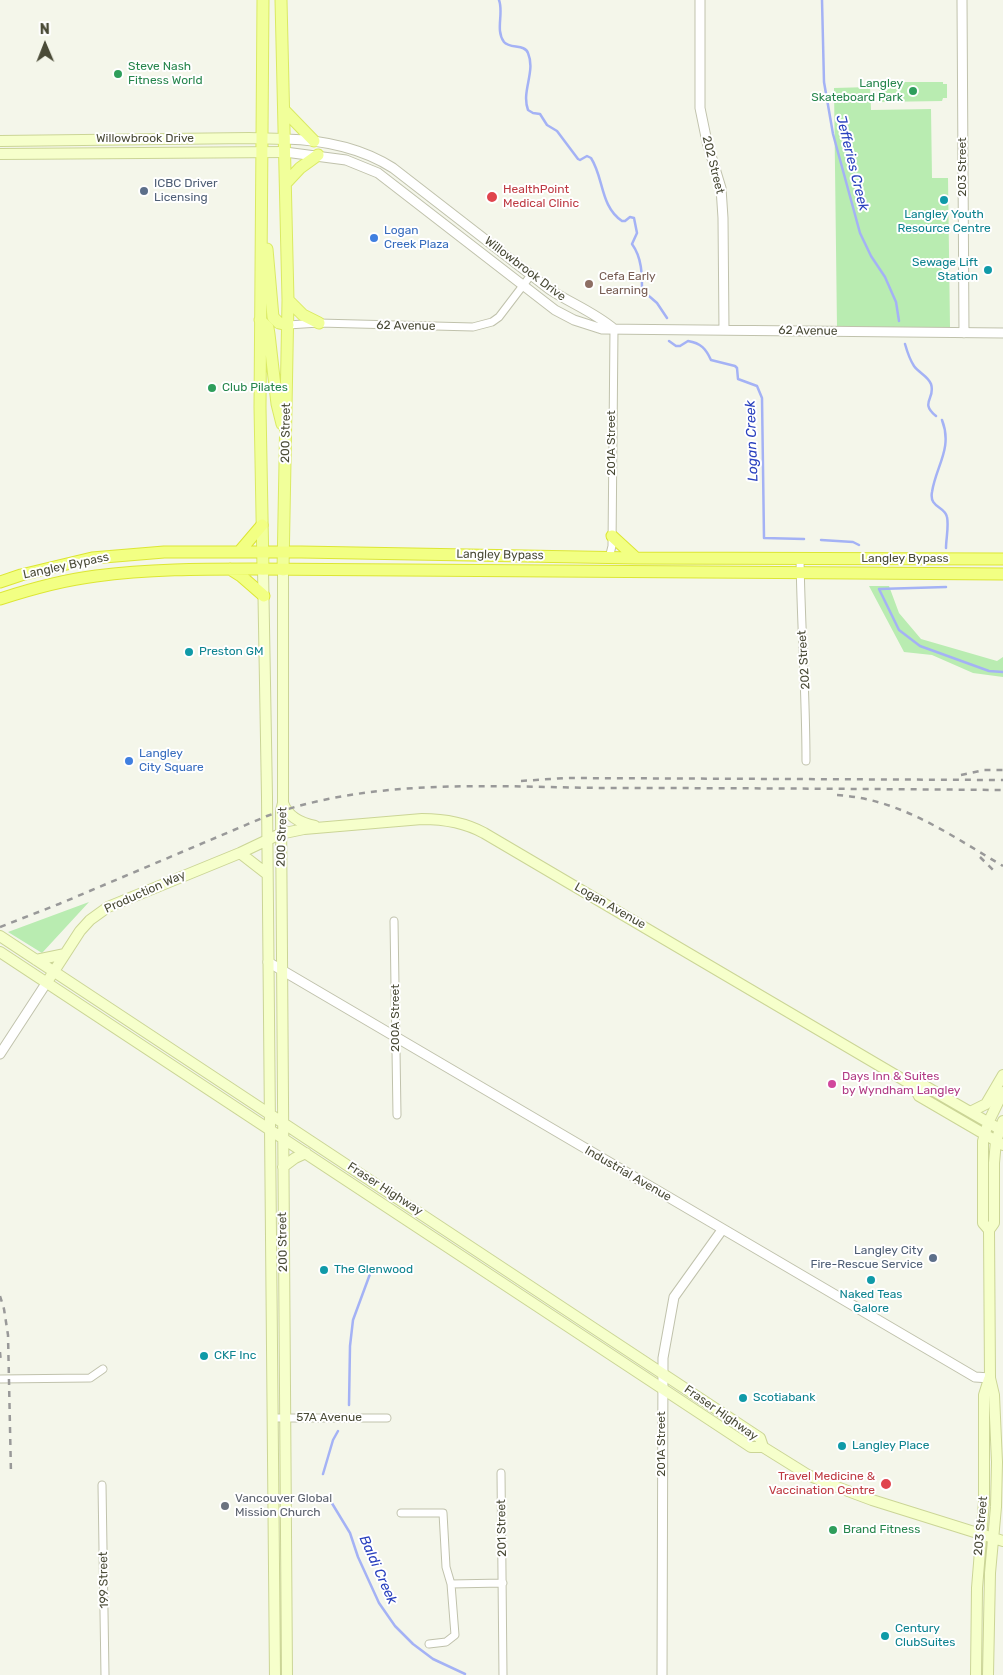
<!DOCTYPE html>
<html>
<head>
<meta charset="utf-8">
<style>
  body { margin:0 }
  #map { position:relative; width:1003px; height:1675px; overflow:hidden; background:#f4f6ea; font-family:Rubik,sans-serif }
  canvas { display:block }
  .north { position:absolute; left:20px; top:20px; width:50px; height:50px; -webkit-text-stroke:4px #fff; paint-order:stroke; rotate:359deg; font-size:14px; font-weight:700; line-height:20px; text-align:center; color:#4a4b37 }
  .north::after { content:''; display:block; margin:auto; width:18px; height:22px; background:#4a4b37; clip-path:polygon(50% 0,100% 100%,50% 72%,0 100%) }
</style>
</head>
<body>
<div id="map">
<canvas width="1003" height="1675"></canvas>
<div class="north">N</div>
</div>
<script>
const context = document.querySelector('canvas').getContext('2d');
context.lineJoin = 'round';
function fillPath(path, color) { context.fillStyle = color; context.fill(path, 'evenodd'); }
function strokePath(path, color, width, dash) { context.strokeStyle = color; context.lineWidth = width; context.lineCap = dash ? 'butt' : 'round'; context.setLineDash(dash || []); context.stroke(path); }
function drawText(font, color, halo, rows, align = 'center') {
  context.font = font + ' Rubik,sans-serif'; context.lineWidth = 4; context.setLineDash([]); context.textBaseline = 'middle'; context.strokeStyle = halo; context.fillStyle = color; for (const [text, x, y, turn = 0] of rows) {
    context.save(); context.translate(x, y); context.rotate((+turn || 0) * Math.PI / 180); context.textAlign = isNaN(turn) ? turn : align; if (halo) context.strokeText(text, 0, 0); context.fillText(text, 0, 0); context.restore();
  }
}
const green = new Path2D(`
  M 879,82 L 943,82 L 943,84 L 947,84 L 947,98 L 943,98 L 942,101 L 879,102 Z
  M 870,87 L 871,110 L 931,109 L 932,178 L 948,178 L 950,327 L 837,328 L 834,88 Z
  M 869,586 L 889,586 L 899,613 L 921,639 L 997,661 L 1003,657 L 1003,677 L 973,673 L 932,655 L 904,652 Z
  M 89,902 L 42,953 L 8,932 Z`);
const stream = new Path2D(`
  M 499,0 C 504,13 495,30 504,42 C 510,49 525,44 528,53 C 536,72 521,91 528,110 L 533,113 L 540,114 L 547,125 L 557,131 L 578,159 L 580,160 L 587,156 L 591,158 C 604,178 600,206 622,221 L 625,221 L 630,217 L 634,218 L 637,233 L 632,244 C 642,258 642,274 642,290 L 657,303 L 667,318
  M 822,0 L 824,82 L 833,134 L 860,233 L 871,256 L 885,277 L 896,302 L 899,321
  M 669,341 L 676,346 L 680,346 L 688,341 C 701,343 706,349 711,360 L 735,366 L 737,368 L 738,379 L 757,386 L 762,398 L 764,538 L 804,539
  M 905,344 C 907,351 910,360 914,366 C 919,373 928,376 931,384 C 936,399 919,402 936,416
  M 942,420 C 953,448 936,466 932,492 C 929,508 945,506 947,517 C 949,526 946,539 946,548
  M 821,540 L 853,542 L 859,545
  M 946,587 L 879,589 L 899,630 L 920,646 L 989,671 L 1003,672
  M 349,1405 L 350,1346 L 353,1320 L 370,1274
  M 323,1474 L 333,1440 L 338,1431
  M 330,1500 L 350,1533 L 358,1557 L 379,1603 L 395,1626 L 413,1644 L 433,1659 L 465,1674`);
const minor = new Path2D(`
  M 288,325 L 319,323 L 473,327 L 492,322 L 499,317 L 531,275
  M 609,558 L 612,546 L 614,329
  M 800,558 C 801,626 806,693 806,761
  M 394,921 L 397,1115
  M 0,1379 L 90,1378 L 103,1369
  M 272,1418 L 387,1418
  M 501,1473 L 503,1675
  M 102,1485 L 105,1675
  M 401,1513 L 443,1513 L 446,1567 L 451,1584 L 455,1635 L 446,1642 L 429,1644
  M 451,1584 L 503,1583`);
const tertiary = new Path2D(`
  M 700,0 L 700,108 L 707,142 L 721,188 L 723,218 L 724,330
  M 962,0 L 964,333
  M 285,139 C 324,140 360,147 393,168 L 549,289 C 570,303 594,312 614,329
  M 285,152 L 346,160 L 378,173 L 555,310 L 574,320 L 602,329 L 1003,333
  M 268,962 L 975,1377 L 990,1378
  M 0,1054 L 47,982
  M 662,1675 L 663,1358 L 674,1297 L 722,1230`);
const secondary = new Path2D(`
  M 0,141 L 249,138 L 285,139
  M 0,154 L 285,152
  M 263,569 L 267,797 L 275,1675
  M 283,570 L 283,803 L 281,811 L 287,1675
  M 283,803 C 288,817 300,823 315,826
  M 240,853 L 267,874
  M 0,936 L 760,1438 L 763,1447
  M 0,952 L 751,1447 L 763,1447 L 808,1475 L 829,1484 L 872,1500 L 1003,1541
  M 36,960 L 65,954
  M 47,982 L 80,931 L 90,920 L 108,907 L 240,853 L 280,834 L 304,829 L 422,819 C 444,819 464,822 484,833 L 914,1086 L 925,1086 L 1003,1131
  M 914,1086 L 919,1096 L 1003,1145
  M 970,1112 L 986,1104 L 1003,1075
  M 283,1167 L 295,1158 L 306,1153
  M 989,1230 L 983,1223 L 983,1141 L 988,1123 L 1003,1092
  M 976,1675 L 977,1588 L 984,1502 L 984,1395 L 989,1379
  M 988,1675 L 990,1573 L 996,1507 L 997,1462 L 994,1395 L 990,1378 L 989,1230 L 994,1223 L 994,1163 L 996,1141 L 1003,1121`);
const primary = new Path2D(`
  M 263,0 L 260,407 L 263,569
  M 281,0 L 288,300 L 283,570
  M 285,111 L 314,141
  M 286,183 L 300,168 L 318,155
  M 267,249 L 273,317 L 279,323 L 288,325
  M 288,300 L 303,315 L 319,323
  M 260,320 L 268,328 L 269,334 L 277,404 L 282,424`);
const trunk = new Path2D(`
  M 612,536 L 636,558
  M 239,552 L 262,525
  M 230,569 L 241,576 L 264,596
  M 0,582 L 21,575 L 92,558 L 164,552 L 301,552 L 636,558 L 1003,559
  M 0,599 C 31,589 63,580 96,576 C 148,569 201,569 253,569 L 1003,574`);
const rail = new Path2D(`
  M 961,775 L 984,770 L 1003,770
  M 521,781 L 565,778 L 1003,780
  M 837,795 C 901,799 950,835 1003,866
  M 980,857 L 994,871
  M 0,927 L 59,904 L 267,816 C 375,777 494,787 607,788 C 739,788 871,789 1003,790
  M 0,1296 L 4,1309 L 8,1335 L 11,1474
  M 0,1352 L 1,1363`);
const markers = [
  [118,74,5,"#2e9e5b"],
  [913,91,5,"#2e9e5b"],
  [144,191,5,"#5c6f8a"],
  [492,197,6,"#e0444e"],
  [944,200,5,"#0f9aa8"],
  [374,238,5,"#3f7fe0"],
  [988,270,5,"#0f9aa8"],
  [589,284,5,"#8d6e63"],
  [212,388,5,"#2e9e5b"],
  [189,652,5,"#0f9aa8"],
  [129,761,5,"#3f7fe0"],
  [832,1084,5,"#d1479c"],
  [933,1258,5,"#5c6f8a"],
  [324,1270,5,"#0f9aa8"],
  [871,1280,5,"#0f9aa8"],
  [204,1356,5,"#0f9aa8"],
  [743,1398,5,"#0f9aa8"],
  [842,1446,5,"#0f9aa8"],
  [886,1484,6,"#e0444e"],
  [225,1506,5,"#6b7280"],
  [833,1530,5,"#2e9e5b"],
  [885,1636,5,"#0f9aa8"]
];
const leisureNames = [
  ["Steve Nash",128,67],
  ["Fitness World",128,81],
  ["Langley",903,84,"right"],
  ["Skateboard Park",903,98,"right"],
  ["Club Pilates",222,388],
  ["Brand Fitness",843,1530]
];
const streetNames = [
  ["Willowbrook Drive",145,139],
  ["202 Street",713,165,76],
  ["203 Street",963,167,-90],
  ["Willowbrook Drive",525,269,37],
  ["62 Avenue",406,326,1],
  ["62 Avenue",808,331,1],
  ["200 Street",286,433,-89],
  ["201A Street",612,443,-90],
  ["Langley Bypass",500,555,1],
  ["Langley Bypass",905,559],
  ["Langley Bypass",66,566,-12],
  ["202 Street",804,660,-94],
  ["200 Street",282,837,-88],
  ["Production Way",145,892,-24],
  ["Logan Avenue",610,906,30],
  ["200A Street",396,1018,-90],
  ["Industrial Avenue",628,1174,30],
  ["Fraser Highway",385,1189,33],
  ["200 Street",283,1242,-91],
  ["Fraser Highway",721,1413,35],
  ["57A Avenue",329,1418],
  ["201A Street",662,1444,-90],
  ["203 Street",981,1526,-85],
  ["201 Street",502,1528,-91],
  ["199 Street",104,1580,-91]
];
const serviceNames = [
  ["ICBC Driver",154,184],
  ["Licensing",154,198],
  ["Langley City",923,1251,"right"],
  ["Fire-Rescue Service",923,1265,"right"]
];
const healthNames = [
  ["HealthPoint",503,190],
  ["Medical Clinic",503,204],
  ["Travel Medicine &",875,1477,"right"],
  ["Vaccination Centre",875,1491,"right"]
];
const cultureNames = [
  ["Langley Youth",944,215,"center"],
  ["Resource Centre",944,229,"center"],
  ["Sewage Lift",978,263,"right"],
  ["Station",978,277,"right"],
  ["Preston GM",199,652],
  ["The Glenwood",334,1270],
  ["Naked Teas",871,1295,"center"],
  ["Galore",871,1309,"center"],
  ["CKF Inc",214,1356],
  ["Scotiabank",753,1398],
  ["Langley Place",852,1446],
  ["Century",895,1629],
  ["ClubSuites",895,1643]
];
const shopNames = [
  ["Logan",384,231],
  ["Creek Plaza",384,245],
  ["Langley",139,754],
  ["City Square",139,768]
];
const educationNames = [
  ["Cefa Early",599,277],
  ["Learning",599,291]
];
const hotelNames = [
  ["Days Inn & Suites",842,1077],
  ["by Wyndham Langley",842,1091]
];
const worshipNames = [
  ["Vancouver Global",235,1499],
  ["Mission Church",235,1513]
];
const waterNames = [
  ["Jefferies Creek",852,163,76],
  ["Logan Creek",752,441,-92],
  ["Baldi Creek",378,1570,66]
];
fillPath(green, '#b9ecb1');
strokePath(stream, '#a4b2f5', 2.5);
strokePath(minor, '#c0c2ac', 9);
strokePath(tertiary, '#c0c2ac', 11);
strokePath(secondary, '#cbd596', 12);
strokePath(primary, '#daea63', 13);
strokePath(trunk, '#dce634', 13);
strokePath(minor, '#fff', 7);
strokePath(tertiary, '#fff', 9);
strokePath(secondary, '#f6ffcb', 10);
strokePath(primary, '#f1ff9a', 11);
strokePath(trunk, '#f2ff83', 11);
strokePath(rail, '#999', 2.5, [6, 6]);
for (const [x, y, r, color] of markers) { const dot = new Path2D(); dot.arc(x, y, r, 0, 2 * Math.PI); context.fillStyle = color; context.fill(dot); strokePath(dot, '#fff', 2); }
drawText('12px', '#27864d', '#fff', leisureNames, 'left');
drawText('12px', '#4a4b37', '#fff', streetNames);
drawText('12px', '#4e5e75', '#fff', serviceNames, 'left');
drawText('12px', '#be3a42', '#fff', healthNames, 'left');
drawText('12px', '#0d838f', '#fff', cultureNames, 'left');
drawText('12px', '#366cbe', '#fff', shopNames, 'left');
drawText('12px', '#785e54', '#fff', educationNames, 'left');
drawText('12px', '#b23c85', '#fff', hotelNames, 'left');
drawText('12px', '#5b616d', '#fff', worshipNames, 'left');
drawText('italic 14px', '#2940be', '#fff', waterNames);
</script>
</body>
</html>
